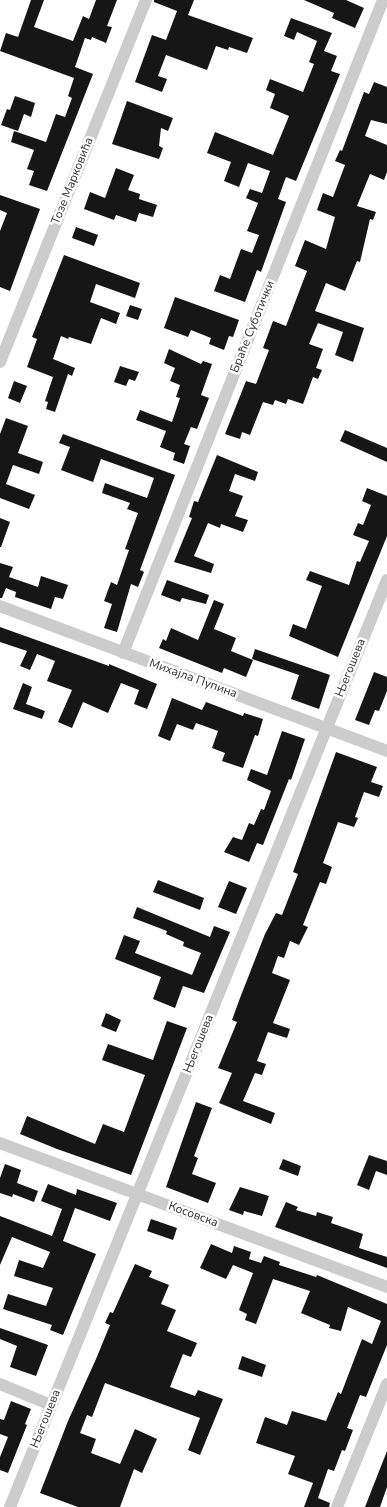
<!DOCTYPE html>
<html>
<head>
<meta charset="utf-8">
<style>
  body { margin:0 }
  canvas { display:block; background:#fff }
</style>
</head>
<body>
<canvas width="387" height="1507"></canvas>
<script>
const context = document.querySelector('canvas').getContext('2d');
context.lineJoin = 'round';
function fillPath(path, color) { context.fillStyle = color; context.fill(path, 'evenodd'); }
function strokePath(path, color, width, dash) { context.strokeStyle = color; context.lineWidth = width; context.lineCap = dash ? 'butt' : 'round'; context.setLineDash(dash || []); context.stroke(path); }
function drawText(font, color, halo, rows, align = 'center') {
  context.font = font + ' "Nunito Sans",sans-serif'; context.lineWidth = 5; context.setLineDash([]); context.textBaseline = 'middle'; context.strokeStyle = halo; context.fillStyle = color; for (const [text, x, y, turn = 0] of rows) {
    context.save(); context.translate(x, y); context.rotate((+turn || 0) * Math.PI / 180); context.textAlign = isNaN(turn) ? turn : align; if (halo) context.strokeText(text, 0, 0); context.fillText(text, 0, 0); context.restore();
  }
}
const building = new Path2D(`
  M 31,0 L 44,0 L 34,27 L 73,41 L 83,16 L 89,19 L 96,0 L 117,0 L 107,26 L 112,27 L 106,43 L 92,37 L 91,40 L 85,38 L 75,67 L 93,74 L 47,191 L 29,185 L 34,171 L 27,169 L 34,150 L 11,142 L 14,131 L 46,142 L 56,114 L 65,117 L 72,98 L 68,96 L 74,78 L 0,51 L 6,33 L 18,37 Z
  M 154,0 L 194,0 L 188,15 L 253,38 L 247,53 L 229,47 L 228,50 L 216,46 L 207,70 L 166,55 L 158,76 L 167,79 L 162,92 L 135,82 L 152,35 L 166,40 L 177,11 L 154,2 Z
  M 304,0 L 346,0 L 364,8 L 355,28 L 332,18 L 334,13 Z
  M 291,18 L 332,33 L 324,51 L 337,56 L 331,71 L 340,74 L 296,181 L 286,177 L 278,199 L 286,202 L 261,272 L 257,270 L 245,302 L 214,291 L 220,275 L 230,279 L 241,249 L 252,253 L 259,235 L 247,231 L 258,203 L 246,198 L 250,189 L 262,193 L 270,171 L 248,163 L 239,187 L 224,181 L 231,162 L 207,153 L 215,132 L 273,155 L 289,116 L 270,108 L 275,94 L 266,90 L 270,79 L 303,92 L 314,64 L 309,62 L 317,41 L 297,32 L 294,40 L 284,36 Z
  M 374,82 L 387,87 L 387,124 L 371,120 L 365,136 L 387,145 L 387,172 L 384,180 L 370,174 L 357,206 L 376,212 L 373,220 L 370,219 L 360,262 L 357,261 L 345,291 L 326,283 L 315,311 L 364,328 L 353,362 L 335,355 L 343,332 L 318,323 L 309,344 L 323,349 L 316,368 L 322,370 L 318,379 L 313,377 L 303,404 L 288,399 L 286,404 L 275,400 L 273,405 L 263,402 L 250,435 L 242,432 L 240,439 L 225,434 L 246,381 L 256,384 L 269,350 L 263,348 L 273,321 L 286,326 L 307,271 L 295,266 L 305,240 L 326,249 L 335,217 L 317,210 L 323,193 L 333,197 L 345,165 L 335,161 L 340,150 L 342,151 L 364,92 L 369,94 Z
  M 15,96 L 35,103 L 31,117 L 24,114 L 18,131 L 1,125 L 7,109 L 10,110 Z
  M 127,101 L 173,118 L 168,131 L 161,128 L 159,146 L 163,148 L 159,159 L 112,144 Z
  M 116,168 L 134,175 L 128,190 L 140,194 L 139,199 L 157,205 L 153,217 L 139,213 L 136,222 L 116,215 L 114,220 L 84,209 L 90,192 L 105,198 Z
  M 0,195 L 40,209 L 10,291 L 0,287 L 0,231 L 7,213 L 0,210 Z
  M 76,227 L 98,235 L 94,246 L 72,238 Z
  M 64,255 L 140,283 L 135,298 L 96,284 L 90,302 L 120,313 L 116,324 L 101,318 L 91,344 L 69,337 L 68,339 L 61,336 L 53,359 L 75,368 L 72,376 L 68,374 L 55,412 L 46,409 L 48,402 L 45,401 L 53,377 L 27,367 L 37,339 L 32,337 Z
  M 175,297 L 239,320 L 233,337 L 229,336 L 224,350 L 209,344 L 211,338 L 191,330 L 188,337 L 164,328 Z
  M 130,305 L 142,309 L 138,320 L 126,316 Z
  M 169,349 L 201,364 L 203,361 L 212,364 L 201,395 L 209,398 L 197,429 L 191,427 L 184,444 L 190,446 L 184,464 L 173,460 L 175,453 L 160,447 L 166,431 L 136,420 L 140,410 L 172,422 L 180,398 L 176,397 L 180,385 L 170,381 L 175,368 L 164,363 Z
  M 120,366 L 139,372 L 135,381 L 129,379 L 126,386 L 114,382 Z
  M 14,381 L 27,386 L 20,403 L 8,398 Z
  M 6,418 L 28,426 L 18,453 L 43,462 L 39,474 L 13,465 L 6,484 L 35,495 L 29,509 L 0,498 L 0,434 Z
  M 345,430 L 387,448 L 387,462 L 340,441 Z
  M 63,434 L 175,475 L 140,570 L 144,572 L 138,587 L 131,584 L 117,632 L 104,628 L 112,604 L 104,601 L 111,582 L 117,585 L 129,550 L 125,549 L 138,513 L 127,509 L 130,503 L 102,493 L 105,483 L 147,498 L 154,478 L 101,459 L 93,482 L 61,470 L 70,447 L 59,443 Z
  M 217,455 L 258,472 L 255,481 L 235,474 L 229,491 L 243,496 L 235,516 L 248,520 L 243,532 L 221,524 L 220,528 L 208,523 L 194,556 L 214,564 L 211,573 L 174,562 L 192,518 L 189,517 L 194,501 L 198,502 Z
  M 367,488 L 387,496 L 387,536 L 338,657 L 289,636 L 293,624 L 306,629 L 322,586 L 306,580 L 310,571 L 349,585 L 357,561 L 360,562 L 369,541 L 353,535 L 358,523 L 363,525 L 371,505 L 362,501 Z
  M 0,518 L 10,522 L 1,547 L 0,547 Z
  M 0,563 L 13,567 L 9,577 L 38,587 L 41,576 L 68,585 L 63,599 L 55,597 L 51,609 L 15,597 L 16,592 L 6,588 L 2,598 L 0,598 Z
  M 167,580 L 209,595 L 206,604 L 182,598 L 180,602 L 161,595 Z
  M 214,600 L 224,604 L 214,629 L 236,638 L 231,651 L 253,660 L 246,677 L 224,668 L 222,673 L 159,648 L 163,639 L 166,641 L 171,628 L 198,640 Z
  M 0,627 L 109,666 L 109,664 L 157,684 L 147,709 L 134,704 L 139,690 L 121,683 L 108,713 L 83,702 L 72,728 L 58,722 L 72,690 L 47,681 L 55,661 L 37,654 L 30,670 L 20,666 L 27,651 L 0,642 Z
  M 255,649 L 330,675 L 319,709 L 291,699 L 299,675 L 252,659 Z
  M 374,672 L 387,677 L 387,691 L 379,711 L 375,710 L 369,725 L 355,720 Z
  M 23,683 L 32,687 L 26,704 L 45,711 L 42,719 L 13,709 Z
  M 172,698 L 202,710 L 206,702 L 243,716 L 244,713 L 263,719 L 258,736 L 255,735 L 243,768 L 222,761 L 225,753 L 212,748 L 218,731 L 196,723 L 193,730 L 177,724 L 170,741 L 158,736 Z
  M 282,731 L 305,739 L 291,780 L 289,779 L 263,845 L 257,843 L 249,862 L 224,852 L 233,837 L 242,840 L 249,823 L 254,825 L 261,809 L 264,810 L 271,791 L 247,780 L 251,769 L 267,775 Z
  M 336,752 L 377,767 L 371,782 L 383,786 L 379,797 L 364,792 L 355,817 L 358,818 L 354,827 L 338,822 L 323,863 L 332,867 L 326,884 L 320,882 L 303,925 L 308,927 L 299,945 L 290,941 L 284,958 L 278,956 L 272,973 L 290,980 L 273,1023 L 290,1029 L 287,1038 L 268,1032 L 257,1061 L 266,1064 L 262,1075 L 255,1073 L 243,1101 L 275,1113 L 271,1124 L 219,1103 L 232,1073 L 218,1068 L 237,1022 L 232,1020 L 240,998 L 265,934 L 276,913 L 282,915 L 298,874 L 293,872 Z
  M 158,880 L 204,898 L 200,910 L 153,892 Z
  M 229,881 L 247,888 L 236,914 L 218,907 Z
  M 137,907 L 210,937 L 214,926 L 230,932 L 204,993 L 183,986 L 175,1008 L 153,999 L 161,977 L 115,959 L 124,935 L 140,941 L 135,953 L 192,975 L 201,953 L 183,946 L 184,942 L 166,934 L 167,931 L 133,918 Z
  M 106,1013 L 121,1020 L 116,1032 L 101,1026 Z
  M 167,1021 L 187,1028 L 131,1175 L 57,1149 L 20,1134 L 27,1116 L 95,1144 L 103,1124 L 124,1132 L 145,1075 L 102,1060 L 108,1044 L 153,1060 Z
  M 196,1102 L 212,1108 L 194,1156 L 198,1158 L 192,1174 L 216,1183 L 208,1203 L 166,1187 Z
  M 369,1155 L 387,1161 L 387,1175 L 376,1171 L 369,1190 L 357,1185 Z
  M 283,1159 L 301,1166 L 298,1176 L 279,1169 Z
  M 5,1164 L 21,1170 L 17,1183 L 38,1191 L 34,1202 L 13,1194 L 12,1197 L 0,1193 L 0,1178 Z
  M 48,1184 L 76,1195 L 77,1189 L 117,1203 L 110,1221 L 75,1208 L 63,1241 L 96,1254 L 63,1335 L 50,1330 L 52,1325 L 3,1309 L 8,1294 L 46,1306 L 53,1288 L 14,1276 L 19,1260 L 43,1268 L 50,1252 L 12,1237 L 0,1265 L 0,1216 L 52,1236 L 62,1209 L 41,1201 Z
  M 240,1187 L 269,1196 L 262,1216 L 244,1211 L 243,1215 L 229,1210 Z
  M 286,1202 L 298,1207 L 296,1210 L 316,1216 L 317,1212 L 333,1217 L 331,1223 L 363,1234 L 359,1248 L 387,1257 L 387,1268 L 275,1227 Z
  M 151,1219 L 177,1228 L 173,1240 L 147,1231 Z
  M 211,1244 L 232,1253 L 234,1246 L 251,1252 L 249,1259 L 261,1263 L 264,1256 L 280,1262 L 279,1265 L 316,1277 L 317,1275 L 387,1304 L 387,1345 L 366,1397 L 360,1395 L 347,1428 L 353,1430 L 345,1451 L 342,1450 L 334,1471 L 328,1469 L 318,1498 L 330,1503 L 329,1507 L 304,1507 L 313,1483 L 288,1474 L 295,1456 L 256,1443 L 265,1417 L 287,1425 L 292,1411 L 326,1421 L 338,1392 L 341,1394 L 362,1339 L 372,1344 L 381,1321 L 348,1307 L 341,1331 L 329,1328 L 330,1325 L 301,1313 L 310,1291 L 273,1279 L 256,1324 L 245,1320 L 247,1314 L 239,1310 L 253,1273 L 233,1265 L 226,1279 L 200,1268 Z
  M 135,1264 L 152,1271 L 149,1277 L 169,1285 L 161,1304 L 176,1310 L 167,1331 L 197,1343 L 191,1357 L 183,1354 L 170,1387 L 195,1396 L 198,1390 L 223,1399 L 200,1455 L 188,1450 L 200,1418 L 105,1383 L 92,1417 L 87,1415 L 80,1433 L 96,1439 L 91,1453 L 120,1464 L 135,1429 L 157,1439 L 142,1473 L 134,1469 L 120,1507 L 78,1507 L 40,1493 L 68,1421 L 96,1359 L 110,1325 L 105,1323 L 110,1312 L 113,1313 Z
  M 0,1328 L 48,1345 L 36,1376 L 10,1367 L 17,1346 L 0,1339 Z
  M 242,1356 L 266,1365 L 262,1377 L 238,1369 Z
  M 11,1401 L 31,1409 L 25,1424 L 27,1425 L 8,1473 L 0,1470 L 0,1457 L 8,1437 L 0,1434 L 0,1419 L 4,1420 Z
  M 387,1451 L 387,1487 L 380,1507 L 365,1507 Z`);
const minor = new Path2D(`
  M 0,362 L 146,0
  M 0,606 L 387,751
  M 123,653 L 383,0
  M 0,1143 L 387,1287
  M 0,1384 L 51,1405
  M 10,1507 L 387,580
  M 337,1507 L 387,1384`);
const streetNames = [
  ["Тозе Марковића",73,181,-68],
  ["Браће Суботички",253,327,-68],
  ["Његошева",351,668,-68],
  ["Михајла Пупина",193,679,20],
  ["Његошева",199,1044,-68],
  ["Косовска",193,1215,20],
  ["Његошева",46,1419,-68]
];
fillPath(building, '#161616');
strokePath(minor, '#ccc', 12);
drawText('12px', '#2f2f2f', '#fff', streetNames);
</script>
</body>
</html>
